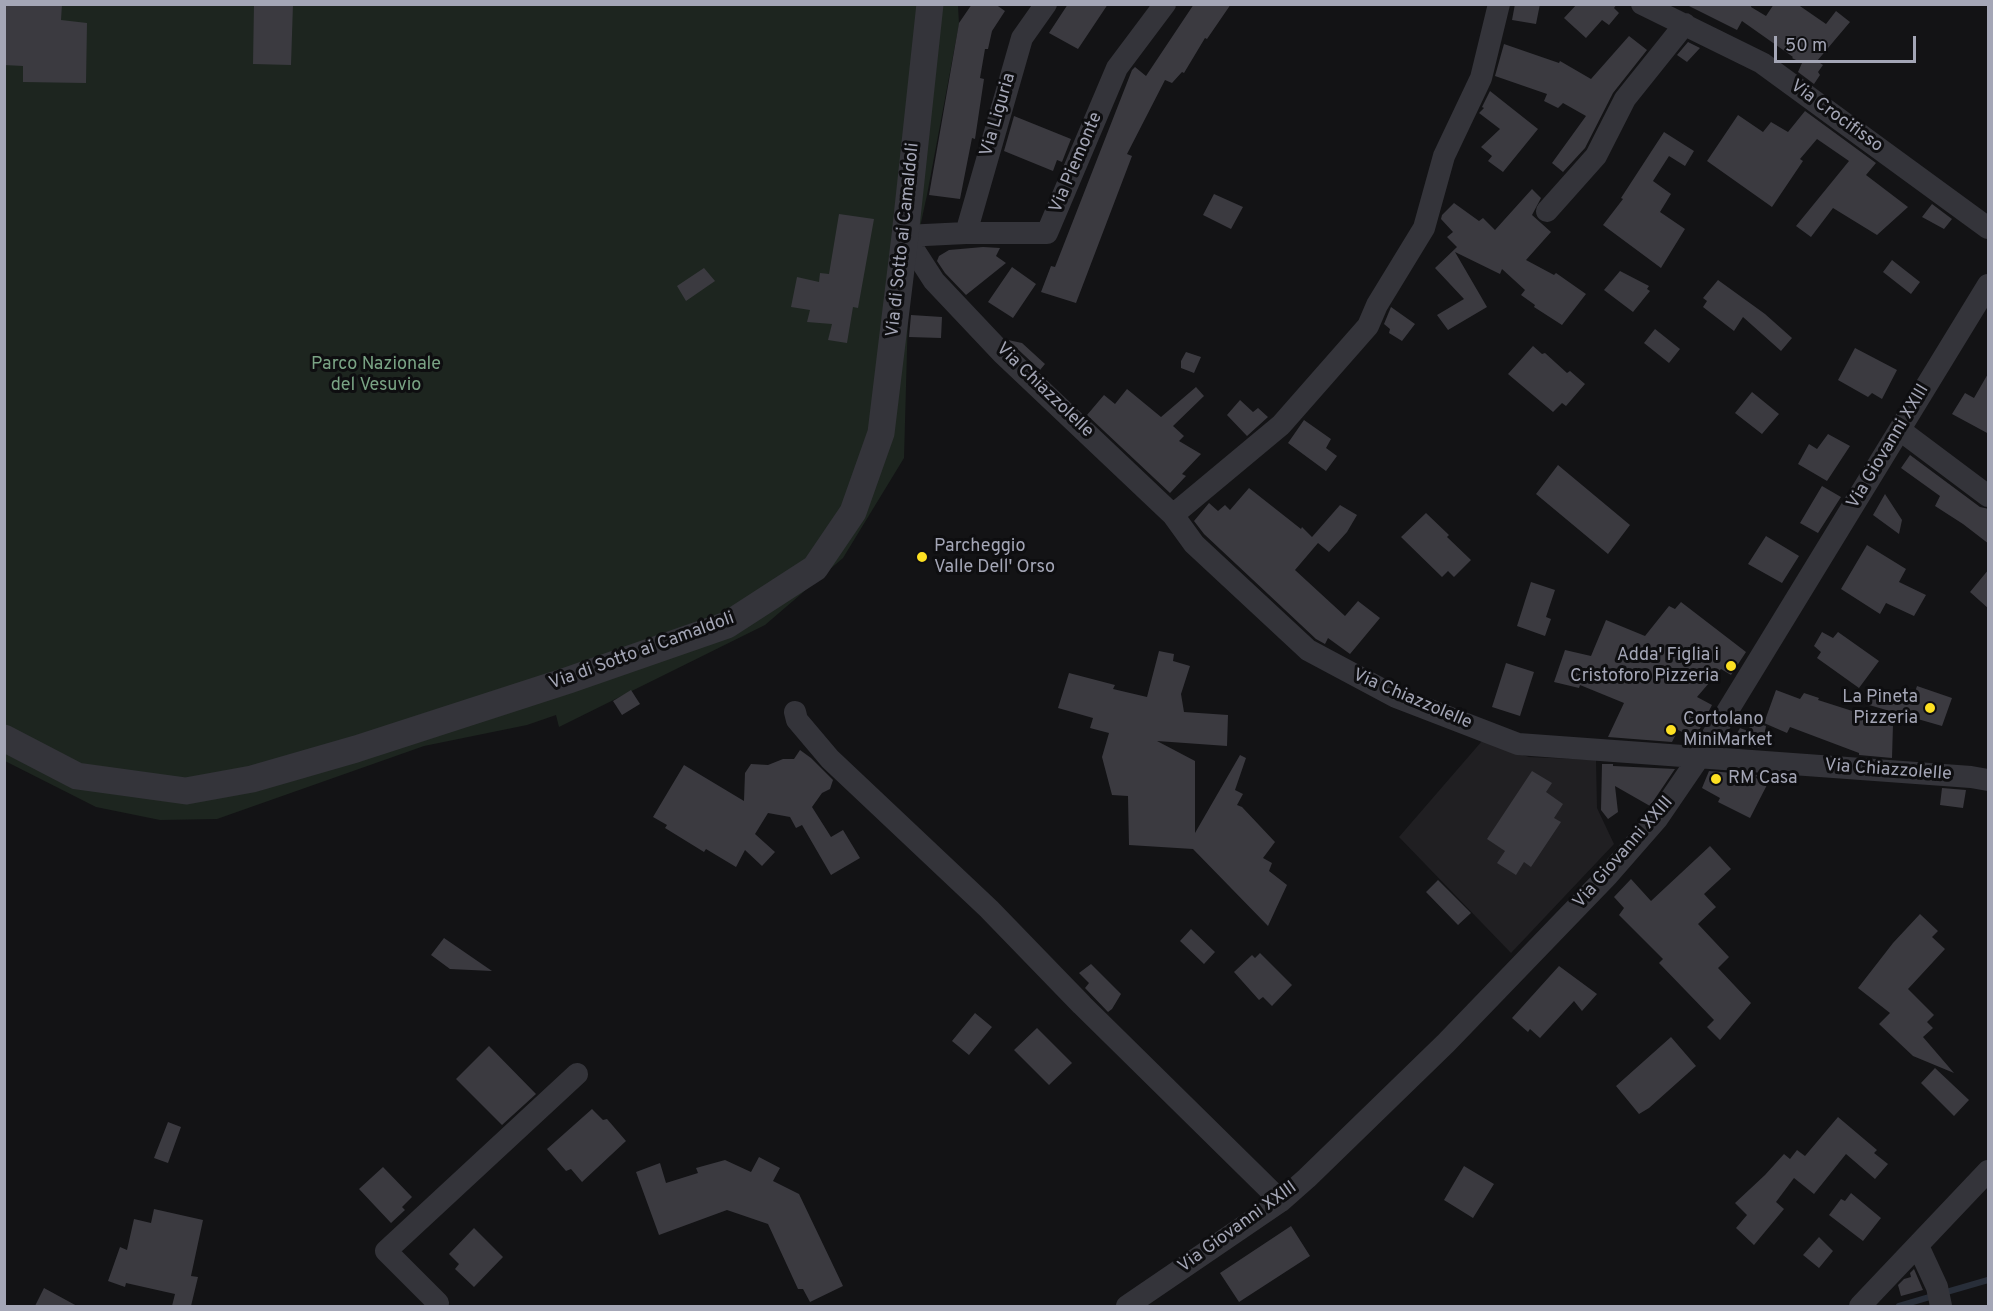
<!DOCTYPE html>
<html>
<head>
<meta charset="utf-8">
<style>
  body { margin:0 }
  #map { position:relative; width:1993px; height:1311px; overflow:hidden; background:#131315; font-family:Overpass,sans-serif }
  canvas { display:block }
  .frame { position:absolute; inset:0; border:6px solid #a4a6b6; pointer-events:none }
  .scale { position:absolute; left:1774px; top:36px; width:142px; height:27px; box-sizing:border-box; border:3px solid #a4a6b6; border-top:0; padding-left:8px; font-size:18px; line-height:21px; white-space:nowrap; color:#a4a6b6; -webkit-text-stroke:4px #0e0e10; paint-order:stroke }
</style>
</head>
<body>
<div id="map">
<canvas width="1993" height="1311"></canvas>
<div class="frame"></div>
<div class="scale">50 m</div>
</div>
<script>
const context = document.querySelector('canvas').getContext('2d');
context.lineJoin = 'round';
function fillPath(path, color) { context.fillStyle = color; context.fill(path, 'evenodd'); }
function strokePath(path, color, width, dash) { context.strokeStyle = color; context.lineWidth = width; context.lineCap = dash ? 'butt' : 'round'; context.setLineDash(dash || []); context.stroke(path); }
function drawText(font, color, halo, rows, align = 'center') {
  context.font = font + ' Overpass,sans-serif'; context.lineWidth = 6; context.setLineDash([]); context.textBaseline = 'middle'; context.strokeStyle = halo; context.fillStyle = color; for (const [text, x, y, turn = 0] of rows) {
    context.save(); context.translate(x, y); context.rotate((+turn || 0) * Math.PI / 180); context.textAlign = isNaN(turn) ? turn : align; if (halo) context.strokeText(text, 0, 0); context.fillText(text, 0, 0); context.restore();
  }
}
const built = new Path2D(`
  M 1482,741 L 1529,757 L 1596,760 L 1597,808 L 1614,844 L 1511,953 L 1399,837 Z`);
const green = new Path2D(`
  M 4,5 L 958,5 L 959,24 L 927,195 L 909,278 L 904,458 L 843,558 L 765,625 L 559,727 L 556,715 L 527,725 L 424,746 L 217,819 L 160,820 L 96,807 L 5,761 Z`);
const stream = new Path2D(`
  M 1943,1293 L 1988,1280
  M 1899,1306 L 1933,1296`);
const building = new Path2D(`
  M 4,4 L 62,4 L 61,20 L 87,23 L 86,83 L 23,82 L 23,66 L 4,65 Z
  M 254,4 L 293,4 L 291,65 L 253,64 Z
  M 972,4 L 995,4 L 1005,11 L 992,31 L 988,49 L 985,49 L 980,78 L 984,79 L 975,139 L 972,138 L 960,199 L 929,195 L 959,23 Z
  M 1068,4 L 1108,4 L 1078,49 L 1049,33 Z
  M 1194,4 L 1231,4 L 1207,39 L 1205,38 L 1184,73 L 1182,72 L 1172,83 L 1165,80 L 1127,154 L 1132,156 L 1076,303 L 1041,292 L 1051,266 L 1055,267 L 1132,70 L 1135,67 L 1146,76 Z
  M 1515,4 L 1540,4 L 1536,24 L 1512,20 Z
  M 1577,4 L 1617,4 L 1614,8 L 1619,13 L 1609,25 L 1602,20 L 1586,38 L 1564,18 Z
  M 1685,4 L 1752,4 L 1751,7 L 1766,16 L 1774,4 L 1797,4 L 1826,24 L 1836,11 L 1850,22 L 1817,61 L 1823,65 L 1818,72 L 1820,75 L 1814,84 L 1798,72 L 1802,63 L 1792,58 L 1793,57 L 1742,21 L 1737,30 Z
  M 1629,36 L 1647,50 L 1613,93 L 1585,148 L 1563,172 L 1552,163 L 1586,116 L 1563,103 L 1558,108 L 1544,101 L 1547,94 L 1495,76 L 1504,44 L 1530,53 L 1529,55 L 1530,53 L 1559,63 L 1560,61 L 1591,79 Z
  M 1688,42 L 1700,48 L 1687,62 L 1677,55 Z
  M 1490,91 L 1538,129 L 1503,172 L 1488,161 L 1492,156 L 1481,147 L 1500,129 L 1479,113 L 1484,108 L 1482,107 Z
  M 1805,111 L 1876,163 L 1866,175 L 1908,207 L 1877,235 L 1833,208 L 1811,237 L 1796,226 L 1849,161 L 1817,139 L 1800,159 L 1803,161 L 1772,207 L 1707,161 L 1738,115 L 1763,132 L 1771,122 L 1788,132 Z
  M 1014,116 L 1071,139 L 1062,162 L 1057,160 L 1053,171 L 1004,151 Z
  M 1664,132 L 1694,151 L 1685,166 L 1669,156 L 1653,181 L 1671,194 L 1660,212 L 1685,229 L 1661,268 L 1603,225 L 1623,199 L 1621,198 Z
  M 1532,189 L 1541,198 L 1532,215 L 1551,232 L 1526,260 L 1554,275 L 1556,273 L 1586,294 L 1562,325 L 1534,307 L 1535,305 L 1521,295 L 1525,290 L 1502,269 L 1500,274 L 1455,252 L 1487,307 L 1448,330 L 1437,315 L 1464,299 L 1435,268 L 1457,247 L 1447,237 L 1453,232 L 1441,219 L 1442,215 L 1454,203 L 1479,221 L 1483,218 L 1495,230 Z
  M 1214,194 L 1243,207 L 1231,229 L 1203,215 Z
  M 1932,204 L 1952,219 L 1944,229 L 1922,217 Z
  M 839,214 L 874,219 L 858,308 L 853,307 L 847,343 L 828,340 L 832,324 L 807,322 L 810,310 L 791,307 L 797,277 L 819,282 L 820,273 L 829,274 Z
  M 983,247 L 1000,248 L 996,256 L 1006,263 L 966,295 L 945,273 L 937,261 L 939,256 L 949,250 Z
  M 1892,260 L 1920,282 L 1911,294 L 1883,272 Z
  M 1012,267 L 1036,284 L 1013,318 L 988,302 Z
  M 704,268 L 715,281 L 686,301 L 677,286 Z
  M 1620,271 L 1649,286 L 1647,289 L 1650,291 L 1633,312 L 1604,290 Z
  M 1718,280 L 1765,314 L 1792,338 L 1781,351 L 1743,317 L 1734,331 L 1703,307 L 1707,301 L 1703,298 Z
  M 1391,307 L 1415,324 L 1402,341 L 1389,333 L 1390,329 L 1384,324 Z
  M 911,315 L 942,317 L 941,338 L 909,337 Z
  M 1655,329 L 1680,349 L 1669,363 L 1644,343 Z
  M 1008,340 L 1022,343 L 1045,364 L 1040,370 Z
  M 1533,346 L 1542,354 L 1545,353 L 1567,373 L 1570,371 L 1585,384 L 1566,406 L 1562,403 L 1553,412 L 1508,374 Z
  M 1855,348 L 1897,370 L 1882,399 L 1872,393 L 1868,397 L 1838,380 Z
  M 1186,352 L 1201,357 L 1194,373 L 1181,368 L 1181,361 Z
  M 1989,372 L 1989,434 L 1952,414 L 1965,393 L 1974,398 Z
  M 1196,387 L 1204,396 L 1173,426 L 1184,436 L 1179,441 L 1201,454 L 1182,474 L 1186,476 L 1170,493 L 1087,415 L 1104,395 L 1115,404 L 1127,389 L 1161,417 Z
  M 1752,392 L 1779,414 L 1762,434 L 1735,413 Z
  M 1240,400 L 1253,412 L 1258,408 L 1268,417 L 1247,436 L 1227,415 Z
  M 1304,420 L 1331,439 L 1326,448 L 1337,456 L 1326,471 L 1288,443 Z
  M 1828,434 L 1850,446 L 1827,481 L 1798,464 L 1809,444 L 1817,449 Z
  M 1910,455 L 1980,507 L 1989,509 L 1989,544 L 1963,524 L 1935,506 L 1940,496 L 1901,468 Z
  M 1558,465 L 1630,525 L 1608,554 L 1536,494 Z
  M 1822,486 L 1841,497 L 1818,533 L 1800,523 Z
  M 1249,488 L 1301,529 L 1302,527 L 1312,537 L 1340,505 L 1357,515 L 1347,532 L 1329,552 L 1318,543 L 1295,570 L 1345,616 L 1358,601 L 1380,618 L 1350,654 L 1328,638 L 1325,644 L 1316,639 L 1204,534 L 1194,521 L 1209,503 L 1218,511 L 1225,505 L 1230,510 Z
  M 1885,494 L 1902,520 L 1899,534 L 1873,515 Z
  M 1426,513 L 1449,535 L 1447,537 L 1471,560 L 1454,577 L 1448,571 L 1442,577 L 1401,537 Z
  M 1766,536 L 1799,556 L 1782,583 L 1748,564 Z
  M 1867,545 L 1906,569 L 1899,582 L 1926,595 L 1914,616 L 1886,603 L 1880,614 L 1841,589 Z
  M 1989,569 L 1989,609 L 1970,592 Z
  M 1531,582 L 1555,590 L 1546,617 L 1551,619 L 1545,636 L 1517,626 Z
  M 1681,602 L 1746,652 L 1731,675 L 1721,669 L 1697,697 L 1712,705 L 1695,738 L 1678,730 L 1672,742 L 1608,737 L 1624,703 L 1580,685 L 1579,688 L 1554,682 L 1565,650 L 1591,656 L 1606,620 L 1645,636 L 1669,606 L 1675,609 Z
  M 1822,632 L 1833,638 L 1838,632 L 1879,661 L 1859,688 L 1817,658 L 1821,652 L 1814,646 Z
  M 1159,651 L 1174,654 L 1173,661 L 1190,666 L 1181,694 L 1184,712 L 1228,715 L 1227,746 L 1157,741 L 1195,761 L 1195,833 L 1240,755 L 1246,758 L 1235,790 L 1243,794 L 1237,805 L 1242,807 L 1275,842 L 1263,858 L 1272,863 L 1269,871 L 1287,885 L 1268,926 L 1193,849 L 1129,845 L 1128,796 L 1112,795 L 1102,757 L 1109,733 L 1090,728 L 1093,718 L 1058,708 L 1069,673 L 1115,685 L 1113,689 L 1147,697 Z
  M 1506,663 L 1534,672 L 1520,716 L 1492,707 Z
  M 1917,686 L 1952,698 L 1942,726 L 1869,705 L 1871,699 L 1912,701 Z
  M 631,690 L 640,704 L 622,715 L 613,701 Z
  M 1776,690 L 1800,699 L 1804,693 L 1819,698 L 1818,700 L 1893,724 L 1892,758 L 1859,755 L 1859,753 L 1790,727 L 1787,733 L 1764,723 Z
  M 1752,722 L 1766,726 L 1762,748 L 1730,746 L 1740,728 L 1748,731 Z
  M 800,750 L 811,758 L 833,780 L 830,789 L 822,793 L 812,807 L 831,837 L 843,830 L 860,858 L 831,875 L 802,825 L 796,828 L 790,817 L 768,813 L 755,834 L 775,852 L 762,866 L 745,850 L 736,867 L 706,849 L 704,852 L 665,828 L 667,825 L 653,817 L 684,765 L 744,801 L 745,773 L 751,764 L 768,765 L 783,759 L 794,759 Z
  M 1602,764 L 1613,764 L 1613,766 L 1675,769 L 1650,806 L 1615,786 L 1618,812 L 1608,819 L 1601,810 Z
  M 1532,771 L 1552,783 L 1546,792 L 1563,804 L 1554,818 L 1561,822 L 1531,867 L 1524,862 L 1516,875 L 1497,863 L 1505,851 L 1487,839 Z
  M 1709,771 L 1757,775 L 1756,778 L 1768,783 L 1750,818 L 1718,802 L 1720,798 L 1702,788 Z
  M 1942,788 L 1966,790 L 1963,808 L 1940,805 Z
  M 1710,846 L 1731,869 L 1704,894 L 1716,907 L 1698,924 L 1729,957 L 1718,968 L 1751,1003 L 1720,1040 L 1707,1027 L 1714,1020 L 1659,963 L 1663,959 L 1619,915 L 1624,908 L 1614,897 L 1631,879 L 1651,901 Z
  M 1438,880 L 1471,913 L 1458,925 L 1426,892 Z
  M 1920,914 L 1938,931 L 1932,937 L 1945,949 L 1908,989 L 1934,1015 L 1927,1022 L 1933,1028 L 1923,1037 L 1954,1073 L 1913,1056 L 1879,1024 L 1890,1013 L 1858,988 L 1893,943 Z
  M 1191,929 L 1215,952 L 1204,964 L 1180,941 Z
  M 444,938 L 492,971 L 450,969 L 431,955 Z
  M 1260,953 L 1292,985 L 1272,1006 L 1263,997 L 1259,1000 L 1234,972 L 1252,955 L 1255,958 Z
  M 1091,964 L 1121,994 L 1112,1009 L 1108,1012 L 1085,988 L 1089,983 L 1079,973 Z
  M 1559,966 L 1597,994 L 1582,1011 L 1574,1001 L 1540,1038 L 1530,1029 L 1528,1032 L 1512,1018 Z
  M 975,1013 L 992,1027 L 969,1055 L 952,1041 Z
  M 1037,1028 L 1072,1063 L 1049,1085 L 1014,1050 Z
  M 1671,1037 L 1696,1066 L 1649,1108 L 1639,1114 L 1616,1086 Z
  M 489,1046 L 536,1094 L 502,1125 L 456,1079 Z
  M 1935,1068 L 1969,1100 L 1954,1116 L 1921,1083 Z
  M 592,1109 L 603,1120 L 607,1119 L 626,1141 L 582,1182 L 571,1169 L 566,1171 L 547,1149 Z
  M 1838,1117 L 1877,1150 L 1874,1153 L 1888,1164 L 1875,1179 L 1846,1154 L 1814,1194 L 1794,1178 L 1776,1202 L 1784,1209 L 1754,1245 L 1736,1228 L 1747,1215 L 1735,1203 L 1765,1175 L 1784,1154 L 1790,1159 L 1797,1150 L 1805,1156 Z
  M 168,1122 L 181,1127 L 168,1163 L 154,1158 Z
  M 759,1157 L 780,1168 L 773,1181 L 799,1194 L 843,1286 L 810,1302 L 803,1289 L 798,1289 L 768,1224 L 727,1210 L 659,1235 L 636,1172 L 660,1163 L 666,1183 L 698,1173 L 696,1168 L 725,1160 L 751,1172 Z
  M 1464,1166 L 1494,1184 L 1473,1218 L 1444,1200 Z
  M 383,1167 L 412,1197 L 402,1207 L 405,1210 L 391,1223 L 359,1189 Z
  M 1851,1193 L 1881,1218 L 1863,1241 L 1829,1215 L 1841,1199 L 1845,1201 Z
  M 154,1209 L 203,1220 L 191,1276 L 198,1277 L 191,1306 L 172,1306 L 175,1294 L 126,1283 L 125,1287 L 108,1281 L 120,1247 L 127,1250 L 134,1219 L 151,1223 Z
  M 1291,1226 L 1310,1256 L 1239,1302 L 1220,1273 Z
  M 474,1228 L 503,1257 L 474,1287 L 455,1269 L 459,1264 L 449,1254 Z
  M 1819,1237 L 1833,1251 L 1819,1268 L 1803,1255 Z
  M 1914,1269 L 1923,1290 L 1901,1296 L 1898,1285 L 1904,1279 L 1911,1277 L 1910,1273 Z
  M 44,1288 L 77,1306 L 35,1306 Z`);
const minor = new Path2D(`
  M 1165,4 L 1117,68 L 1047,233 L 966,233 L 905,236 L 934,281 L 1002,353 L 1173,515 L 1194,544 L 1308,650 L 1396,697 L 1518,744 L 1971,777 L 1988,780
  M 1642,4 L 1762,63 L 1988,228
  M 1547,211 L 1596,156 L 1625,99 L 1685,24
  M 966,233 L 1022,38 L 1046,4
  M 1900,430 L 1988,496
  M 1173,515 L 1281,425 L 1368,326 L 1377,305 L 1424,228 L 1444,156 L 1481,78 L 1499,4
  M 795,712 L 797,720 L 830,759 L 989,909 L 1082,1005 L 1281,1201
  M 1918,1246 L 1937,1287 L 1941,1306
  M 436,1306 L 438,1303 L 386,1251 L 577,1074
  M 1127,1306 L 1281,1201 L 1307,1178 L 1446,1043 L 1608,875 L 1657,819 L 1700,756 L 1988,285
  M 1860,1306 L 1988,1171`);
const tertiary = new Path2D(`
  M 4,738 L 77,776 L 186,791 L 252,779 L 356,749 L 569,680 L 727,625 L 815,568 L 853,512 L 881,433 L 905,236 L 930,4`);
const markers = [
  [922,557,6,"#fde022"],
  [1731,666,6,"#fde022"],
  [1930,708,6,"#fde022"],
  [1671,730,6,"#fde022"],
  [1716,779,6,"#fde022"]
];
const streetNames = [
  ["Via Liguria",999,115,-74],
  ["Via Crocifisso",1836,117,36],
  ["Via Piemonte",1077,163,-67],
  ["Via di Sotto ai Camaldoli",904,240,-84],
  ["Via Chiazzolelle",1044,391,44],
  ["Via Giovanni XXIII",1889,447,-59],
  ["Via di Sotto ai Camaldoli",642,652,-20],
  ["Via Chiazzolelle",1412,700,23],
  ["Via Chiazzolelle",1888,771,4],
  ["Via Giovanni XXIII",1624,853,-49],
  ["Via Giovanni XXIII",1238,1228,-36]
];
const parkNames = [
  ["Parco Nazionale",376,365],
  ["del Vesuvio",376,386]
];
const poiNames = [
  ["Parcheggio",934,547],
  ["Valle Dell' Orso",934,568],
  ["Adda' Figlia i",1719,656,"right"],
  ["Cristoforo Pizzeria",1719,677,"right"],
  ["La Pineta",1918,698,"right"],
  ["Pizzeria",1918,719,"right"],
  ["Cortolano",1683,720],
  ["MiniMarket",1683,741],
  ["RM Casa",1728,779]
];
fillPath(built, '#201f22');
fillPath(green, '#1d251f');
strokePath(stream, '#282e39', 6);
fillPath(building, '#3b3a40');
strokePath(minor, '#34343a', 22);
strokePath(tertiary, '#34343a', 27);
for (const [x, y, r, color] of markers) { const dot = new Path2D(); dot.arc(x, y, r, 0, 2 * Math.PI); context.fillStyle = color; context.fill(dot); strokePath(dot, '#0e0e10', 2); }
drawText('18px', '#a4a6b6', '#0e0e10', streetNames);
drawText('18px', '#79a384', '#0e0e10', parkNames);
drawText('18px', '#a4a6b6', '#0e0e10', poiNames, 'left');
</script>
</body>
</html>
